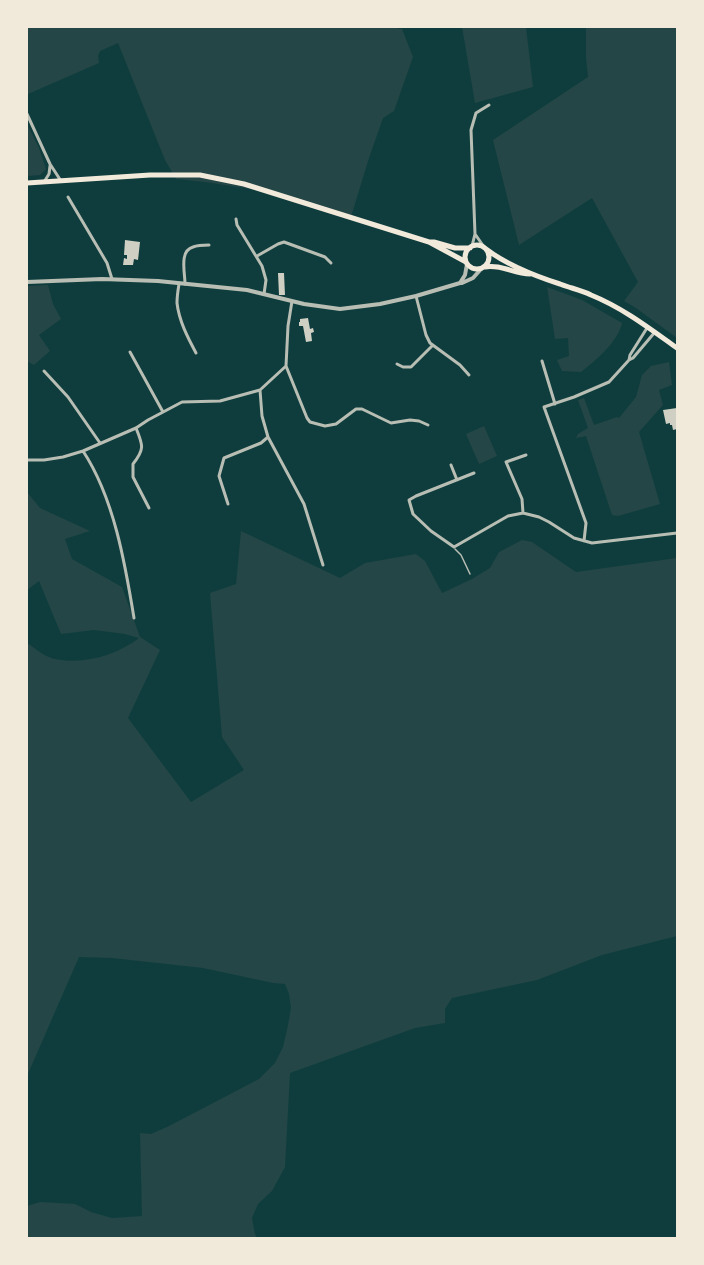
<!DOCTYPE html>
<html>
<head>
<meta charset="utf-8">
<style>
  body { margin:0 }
  #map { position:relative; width:704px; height:1265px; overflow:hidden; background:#0f3d3e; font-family:Quicksand,sans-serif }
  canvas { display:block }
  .frame { position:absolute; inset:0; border:28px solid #f1e9da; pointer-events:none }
</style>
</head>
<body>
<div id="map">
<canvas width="704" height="1265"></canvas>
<div class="frame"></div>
</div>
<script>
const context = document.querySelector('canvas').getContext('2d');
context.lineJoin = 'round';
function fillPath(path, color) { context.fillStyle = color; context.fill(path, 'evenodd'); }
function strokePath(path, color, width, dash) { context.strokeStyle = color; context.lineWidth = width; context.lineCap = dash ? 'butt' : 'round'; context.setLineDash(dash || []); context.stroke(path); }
const green = new Path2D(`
  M 27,27 L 391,27 L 402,29 L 413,57 L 394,111 L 383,118 L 369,158 L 350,220 L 251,189 L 205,182 L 176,179 L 165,160 L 118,43 L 100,51 L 98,56 L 99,63 L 28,94 Z
  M 462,27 L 526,27 L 533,87 L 475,103 Z
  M 586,27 L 677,27 L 677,338 L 636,308 L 624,301 L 638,282 L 592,198 L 519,245 L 493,140 L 588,77 L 586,57 Z
  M 27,124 L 39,148 L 46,169 L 40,175 L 27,176 Z
  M 48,285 L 53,304 L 61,319 L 39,335 L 50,351 L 34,365 L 27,361 L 27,286 Z
  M 547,287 L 582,300 L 622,323 C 618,342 596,360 581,372 L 562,371 L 557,360 L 569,356 L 568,338 L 555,339 Z
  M 669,362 L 672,385 L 659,390 L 663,405 L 639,432 L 660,504 L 618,516 L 612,515 L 586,436 L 576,438 L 578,434 L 588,428 L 578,400 L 584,398 L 594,425 L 617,417 L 619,418 L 636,397 L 642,375 L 651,366 Z
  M 484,426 L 497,456 L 479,464 L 466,434 Z
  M 27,492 L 40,508 L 90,531 L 65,539 L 72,559 L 122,587 L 140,637 L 160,650 L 128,718 L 191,802 L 244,770 L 222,737 L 210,593 L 236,584 L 241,531 L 340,578 L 365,563 L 416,554 L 425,561 L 442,593 L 472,579 L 490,568 L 499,552 L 522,540 L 532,542 L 576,572 L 677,558 L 677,936 L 602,955 L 537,980 L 452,998 L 445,1009 L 445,1023 L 415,1028 L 290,1073 L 285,1167 L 272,1191 L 258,1204 L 252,1218 L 255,1234 L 257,1238 L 27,1238 L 27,1206 L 40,1202 L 75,1204 L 91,1212 L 112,1218 L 142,1216 L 140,1133 L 151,1134 L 167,1127 L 259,1079 L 275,1063 L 283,1047 L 287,1030 L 291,1008 L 289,994 L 285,984 L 273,983 L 203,968 L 112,958 L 79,957 L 27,1076 L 27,643 C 36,649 45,657 55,659 C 84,665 117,655 139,638 L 125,634 L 94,630 L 61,634 L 39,581 L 27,590 Z`);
const building = new Path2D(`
  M 125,240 L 140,242 L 138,260 L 134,259 L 133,265 L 123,265 L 124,258 L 127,259 L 127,255 L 124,255 Z
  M 278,273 L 284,273 L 285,295 L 279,295 Z
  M 308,318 L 310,329 L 313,328 L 314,332 L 311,333 L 312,341 L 306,342 L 303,326 L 299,326 L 299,322 L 300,322 L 300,319 Z
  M 677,408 L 677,429 L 673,430 L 672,425 L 670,425 L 670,423 L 666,424 L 663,410 Z`);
const service = new Path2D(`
  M 455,549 L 461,555 L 470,574`);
const minor = new Path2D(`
  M 27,114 L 50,164 L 61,181
  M 44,182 L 49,174 L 50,166
  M 68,197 L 107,263 L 112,279
  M 236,219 L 237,225 L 262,266 L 266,280 L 264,294
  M 475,234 L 484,247
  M 472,246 L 475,234 L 471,130 L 476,113 L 489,105
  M 257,256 L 278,244 L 284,242 L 325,257 L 331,263
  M 179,284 C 178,290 177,297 177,303 C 179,321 188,338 196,353
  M 185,284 C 185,272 179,251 193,247 C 198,245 204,245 209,245
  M 416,296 L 426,335 L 430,343 L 460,365 L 469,375
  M 130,352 L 163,412
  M 629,360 L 630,355 L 647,328
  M 542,361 L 555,404
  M 397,364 L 403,367 L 411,367 L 432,346
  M 286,366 L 307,418 L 310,422 L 325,426 L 336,424 L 356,409 L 362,409 L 391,423 L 410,420 L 419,421 L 428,425
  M 44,371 L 68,397 L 100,443
  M 260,390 L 262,416 L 268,437 L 304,504 L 323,565
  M 136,428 C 143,445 145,449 133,464 L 133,477 L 149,508
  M 83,451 C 114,498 125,563 134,618
  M 27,460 L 44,460 L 63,457 L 83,451 L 136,428 L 148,420 L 182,402 L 220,401 L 260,390 L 286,366 L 288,326 L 292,301
  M 451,465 L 457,480
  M 474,473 L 416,496 L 409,500 L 413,514 L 431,531 L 454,547 L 508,516 L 523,513 L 539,517 L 549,522 L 574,538 L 592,543 L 677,533
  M 228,504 L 219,476 L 224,458 L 261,443 L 268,437
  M 523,513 L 522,499 L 506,462 L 526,455
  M 584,541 L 586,523 L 544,407 L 574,397 L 609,382 L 629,360 L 633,358 L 655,332`);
const tertiary = new Path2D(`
  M 27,282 L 102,279 L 158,281 L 247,290 L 304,304 L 340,309 L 380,304 L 416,296 L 460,283 L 462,283 L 473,278 L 481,269
  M 460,283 L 465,275 L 467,264`);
const primary = new Path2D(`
  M 27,183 L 150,175 L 200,175 L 244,184 L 429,242 L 434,242 L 455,248 L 470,248
  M 429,242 L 466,262
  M465 257a12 12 0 1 1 24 0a12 12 0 1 1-24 0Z
  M 486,249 C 507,265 535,276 560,284 C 570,288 581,290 591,295 C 623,308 649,328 677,348
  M 485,267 C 501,264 514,274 530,274`);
fillPath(green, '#244646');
fillPath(building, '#cfcfc3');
strokePath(service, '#b8beb3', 1.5);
strokePath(minor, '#b8beb3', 3);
strokePath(tertiary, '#b8beb3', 4);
strokePath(primary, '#f1e9da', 5);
</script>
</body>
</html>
